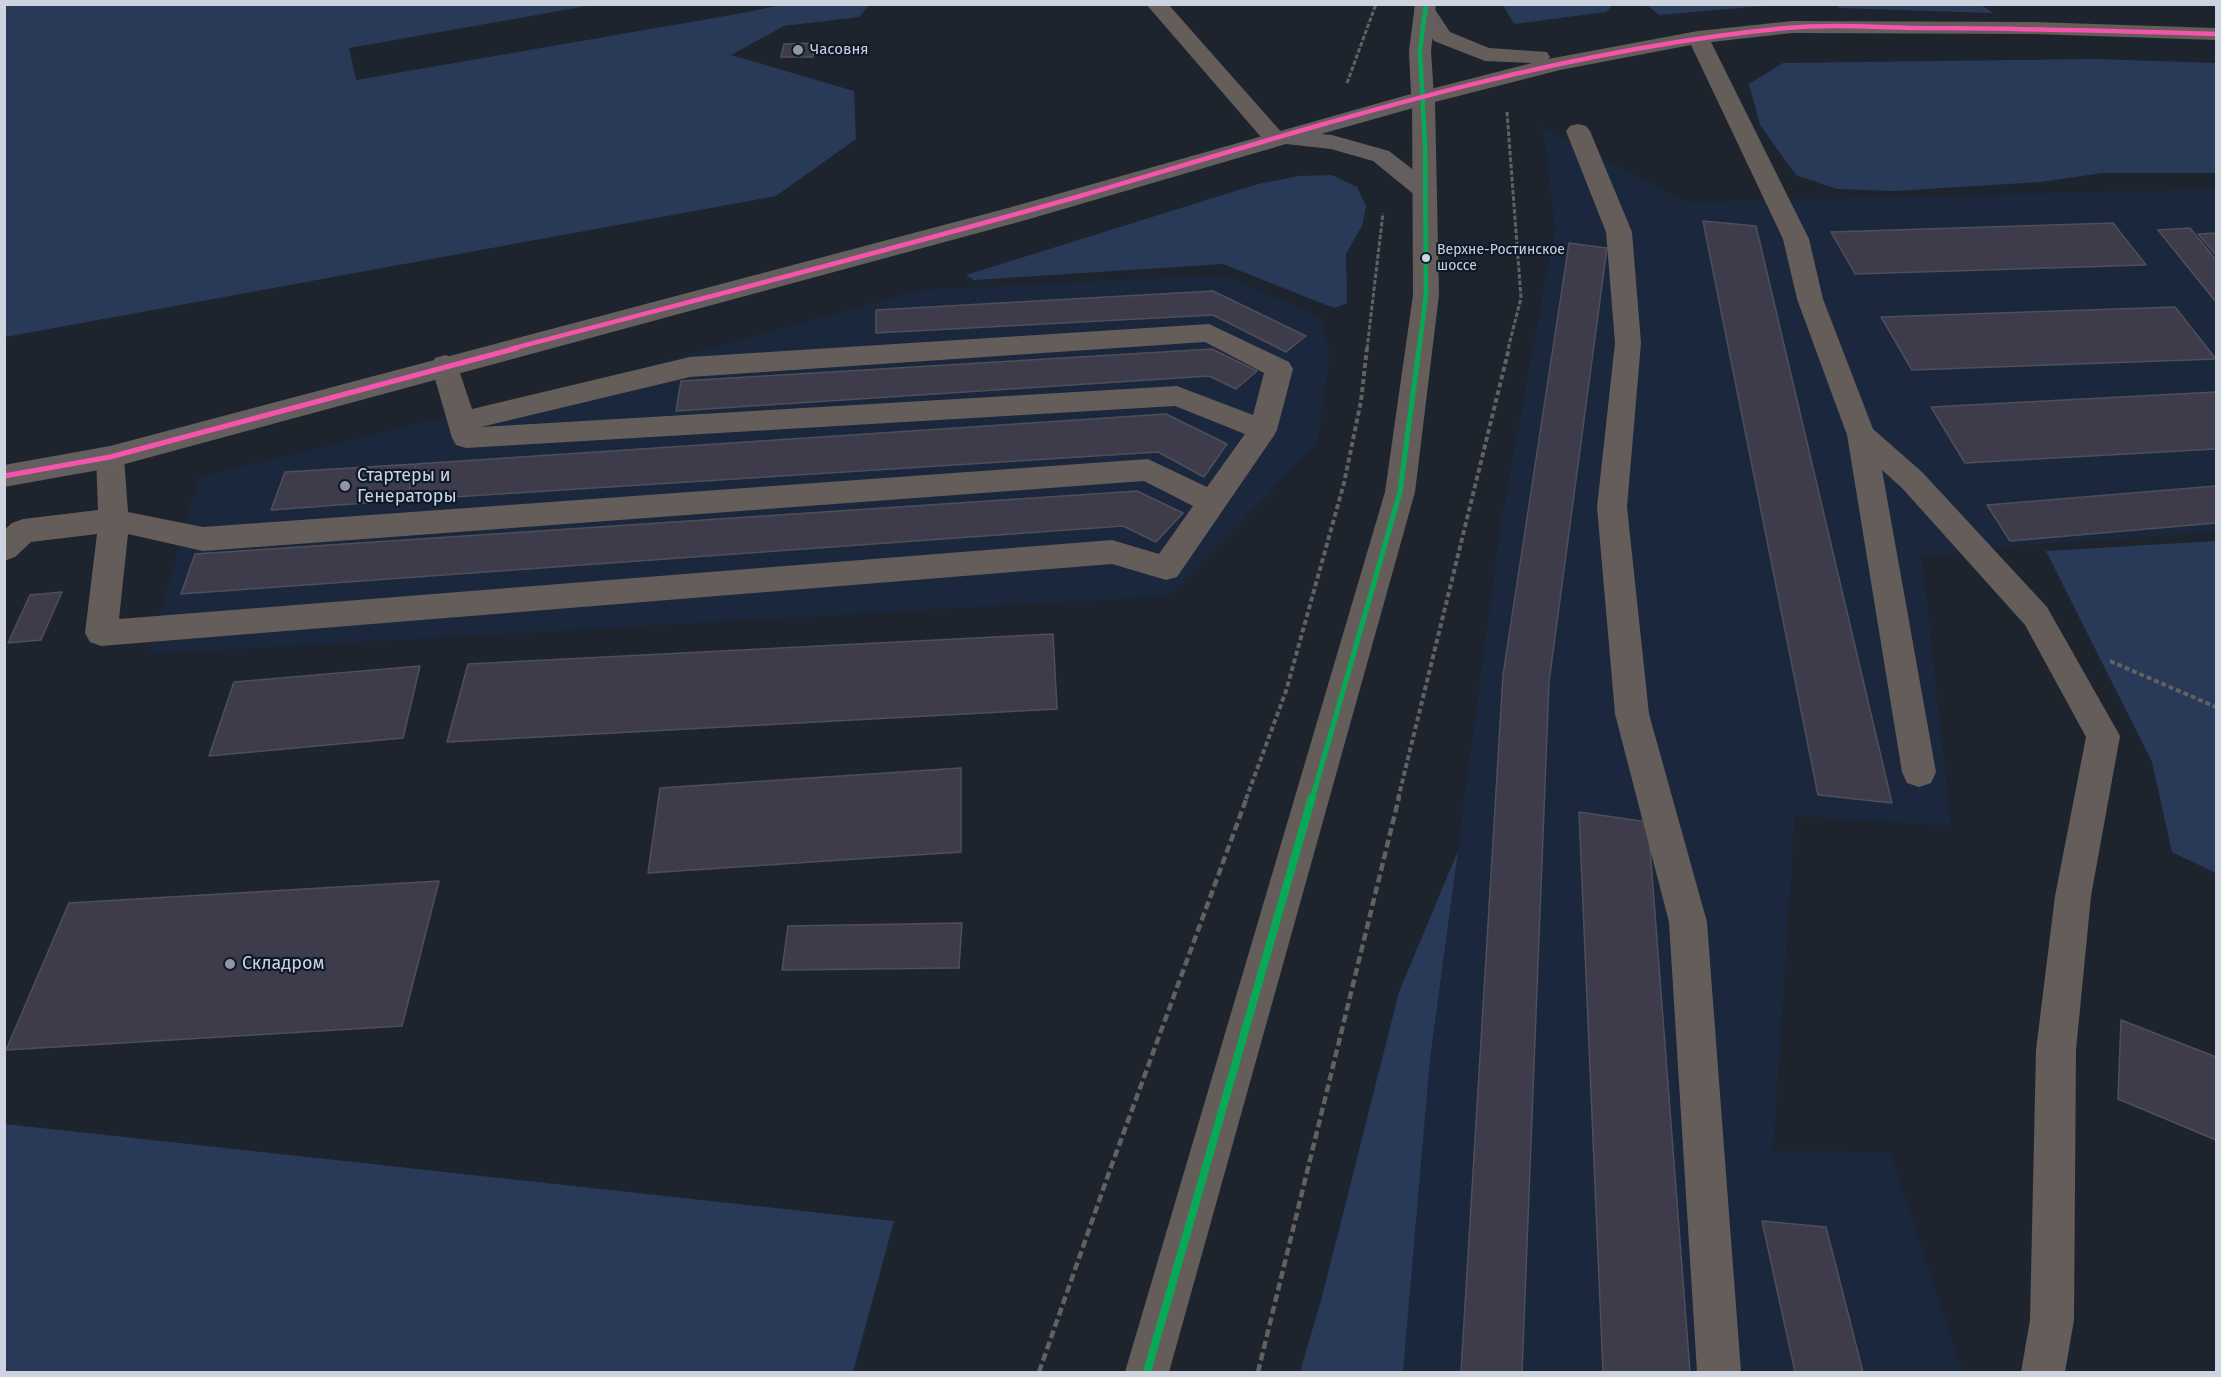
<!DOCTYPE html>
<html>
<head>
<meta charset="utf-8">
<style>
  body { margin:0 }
  #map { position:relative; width:2221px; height:1377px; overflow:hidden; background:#1e242e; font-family:"Fira Sans",sans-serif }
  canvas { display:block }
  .frame { position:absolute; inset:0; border:6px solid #cdd4e0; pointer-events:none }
</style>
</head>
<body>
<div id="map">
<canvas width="2221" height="1377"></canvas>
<div class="frame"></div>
</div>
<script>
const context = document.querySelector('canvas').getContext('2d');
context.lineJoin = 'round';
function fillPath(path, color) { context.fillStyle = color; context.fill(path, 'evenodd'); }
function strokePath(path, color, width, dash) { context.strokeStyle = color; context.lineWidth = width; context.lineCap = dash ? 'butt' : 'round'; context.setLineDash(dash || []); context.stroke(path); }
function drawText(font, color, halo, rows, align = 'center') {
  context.font = font + ' "Fira Sans",sans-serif'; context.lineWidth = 4.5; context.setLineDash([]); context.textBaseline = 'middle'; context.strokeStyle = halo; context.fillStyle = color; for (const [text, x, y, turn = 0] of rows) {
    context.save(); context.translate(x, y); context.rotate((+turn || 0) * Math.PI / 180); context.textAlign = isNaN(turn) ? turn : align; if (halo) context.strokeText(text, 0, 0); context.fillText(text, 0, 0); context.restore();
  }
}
const built = new Path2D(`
  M 1543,127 L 1685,202 L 2216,189 L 2216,532 L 2012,546 L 1922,557 L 1951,826 L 1795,816 L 1773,1151 L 1890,1152 L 1962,1372 L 1403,1372 L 1430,1059 L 1501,523 L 1555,228 Z
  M 1222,275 L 1320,317 L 1330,356 L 1317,443 L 1170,596 L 149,654 L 199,477 L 598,380 L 920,290 Z`);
const green = new Path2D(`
  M 5,4 L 593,5 L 349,48 L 356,80 L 743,13 L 780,5 L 869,5 L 859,17 L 784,26 L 731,55 L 854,91 L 856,139 L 776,196 L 5,337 Z
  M 1786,4 L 1659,15 L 1647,5 L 1647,4 Z
  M 1503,5 L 1613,5 L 1606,12 L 1514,24 Z
  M 1835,5 L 1977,5 L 1983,6 L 1993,13 L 1839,8 Z
  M 2095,59 L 2216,63 L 2216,173 L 2102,173 L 2041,182 L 1894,191 L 1837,189 L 1796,175 L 1760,125 L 1749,84 L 1783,63 Z
  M 1332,175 L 1357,187 L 1366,206 L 1362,226 L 1346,254 L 1347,303 L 1334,308 L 1223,264 L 974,280 L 966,275 L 1258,184 L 1299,176 Z
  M 2216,541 L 2216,873 L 2172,852 L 2152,762 L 2046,551 Z
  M 1458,851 L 1430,1059 L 1403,1372 L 1300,1372 L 1322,1297 L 1399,992 Z
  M 4,1124 L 5,1124 L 894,1221 L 853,1372 L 5,1372 Z`);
const building = new Path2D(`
  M 815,43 L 813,57 L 781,57 L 784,44 Z
  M 1703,221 L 1756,226 L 1892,803 L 1818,795 Z
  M 2113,223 L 2146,265 L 1855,274 L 1831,232 Z
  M 2190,228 L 2216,260 L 2216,302 L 2158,230 Z
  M 2216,233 L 2216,255 L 2198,234 Z
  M 1569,243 L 1607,248 L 1549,682 L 1522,1372 L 1461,1372 L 1503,675 Z
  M 1213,291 L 1306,336 L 1286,352 L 1213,315 L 876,333 L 876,310 Z
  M 2175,307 L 2216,359 L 1912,370 L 1881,317 Z
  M 1212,349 L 1257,371 L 1236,389 L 1209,376 L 676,411 L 681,381 Z
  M 2216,392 L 2216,449 L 1965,463 L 1931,407 Z
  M 1166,414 L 1227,444 L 1204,477 L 1158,452 L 406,500 L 416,464 Z
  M 416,464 L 406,500 L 271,510 L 285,472 Z
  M 2216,486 L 2216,523 L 2010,541 L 1987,505 Z
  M 1137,491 L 1183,513 L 1156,542 L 1123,526 L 181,594 L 195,554 Z
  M 62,592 L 41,640 L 8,643 L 30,595 Z
  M 1053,634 L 1057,709 L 447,742 L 468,664 Z
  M 420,666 L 403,738 L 209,756 L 234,682 Z
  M 961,768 L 961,852 L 648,873 L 660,788 Z
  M 1579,812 L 1648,822 L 1690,1372 L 1603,1372 Z
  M 439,881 L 402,1026 L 6,1050 L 69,903 Z
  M 962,923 L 959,968 L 782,970 L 788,926 Z
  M 2121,1020 L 2216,1057 L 2216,1140 L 2118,1099 Z
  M 1762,1221 L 1826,1227 L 1863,1372 L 1795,1372 Z`);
const pathFar2 = new Path2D(`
  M 1347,83 L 1376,4
  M 1507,112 L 1521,298 L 1508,349
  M 1367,349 L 1383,213`);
const pathFar1 = new Path2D(`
  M 2110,661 L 2216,707
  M 1246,799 L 1286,691 L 1344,483 L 1361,401 L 1367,348
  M 1398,799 L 1509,348`);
const path = new Path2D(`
  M 1039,1372 L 1111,1167 L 1247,797
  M 1258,1372 L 1399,797`);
const minor = new Path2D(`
  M 1146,4 L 1168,4 L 1283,134 L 1287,139 L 1283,144 L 1275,146 L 1267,144 Z
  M 1418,4 L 1432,5 L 1450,32 L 1489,48 L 1547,52 L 1550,57 L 1548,59 L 1698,31 L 1792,21 L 2034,22 L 2216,28 L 2216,40 L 2034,34 L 1792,33 L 1711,42 L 1809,239 L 1823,299 L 1873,429 L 1922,472 L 2047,607 L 2120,736 L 2091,896 L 2076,1050 L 2074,1320 L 2065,1372 L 2021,1372 L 2030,1320 L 2036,1050 L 2055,896 L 2086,737 L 2025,625 L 1902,488 L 1882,470 L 1936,772 L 1931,783 L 1919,787 L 1907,783 L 1902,772 L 1847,435 L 1797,299 L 1783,239 L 1691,45 L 1560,70 L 1435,102 L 1439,295 L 1415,492 L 1169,1372 L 1125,1372 L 1385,492 L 1413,295 L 1412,98 L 1415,93 L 1532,63 L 1485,61 L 1434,41 L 1414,9 Z
  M 1578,124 L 1586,126 L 1590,131 L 1632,232 L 1641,343 L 1627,507 L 1649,714 L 1707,922 L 1741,1372 L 1697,1372 L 1669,922 L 1615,714 L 1597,507 L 1615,343 L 1606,232 L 1566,131 L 1570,126 Z
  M 1209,324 L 1289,362 L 1293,369 L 1277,430 L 1273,437 L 1177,577 L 1166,580 L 1112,564 L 101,646 L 90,642 L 85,633 L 97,534 L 31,542 L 15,557 L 4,561 L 4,530 L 12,523 L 23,519 L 98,510 L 96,457 L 100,449 L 110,446 L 120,449 L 124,457 L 128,512 L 203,527 L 1148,459 L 1207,487 L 1245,434 L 1175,406 L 466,448 L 456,445 L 452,438 L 431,365 L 435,358 L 445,355 L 455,358 L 472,409 L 690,357 ZM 1205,342 L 1264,373 L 1253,415 L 1177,386 L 481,427 L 690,377 ZM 1144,481 L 1193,506 L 1159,554 L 1112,540 L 119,619 L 128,534 L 203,551 Z`);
const major = new Path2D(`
  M 1415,4 L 1436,4 L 1431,51 L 1434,98 L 1431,103 L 1321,134 L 1332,135 L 1389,151 L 1434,186 L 1437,191 L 1434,196 L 1425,199 L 1416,196 L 1373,161 L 1331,149 L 1286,144 L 1026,220 L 110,468 L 4,487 L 4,465 L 110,446 L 1008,208 L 1411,94 L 1409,51 Z`);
const bus1Far2 = new Path2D(`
  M 1419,349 L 1426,295 L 1425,145 L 1420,51 L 1426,4`);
const bus1Far1 = new Path2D(`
  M 1312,799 L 1400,492 L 1419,348`);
const bus1 = new Path2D(`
  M 1147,1372 L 1312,797`);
const bus2Far1 = new Path2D(`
  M 511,349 C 703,298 896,249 1087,194 C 1317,126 1547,51 1786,28 C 1829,24 1874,27 1918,28 C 2017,28 2117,31 2216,34`);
const bus2 = new Path2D(`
  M 4,476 L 110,457 L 517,348`);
const markers = [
  [798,50,6,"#9096a2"],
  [1426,258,5,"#cdd4e0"],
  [345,486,6,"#9096a2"],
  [230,964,6,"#9096a2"]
];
const farBusnames = [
  ["Верхне-Ростинское",1437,250],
  ["шоссе",1437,266]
];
const farPoinames = [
  ["Часовня",810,50]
];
const poiNames = [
  ["Стартеры и",357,476],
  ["Генераторы",357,497],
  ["Складром",242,964]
];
fillPath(built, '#1a273c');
fillPath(green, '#283a58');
fillPath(building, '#3e3c4b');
strokePath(building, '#4e4f59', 1.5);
strokePath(pathFar2, '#636061', 3, [4.5, 2]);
strokePath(pathFar1, '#636061', 4, [5, 3]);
strokePath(path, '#636061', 4.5, [8, 4]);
fillPath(minor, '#645d5a');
fillPath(major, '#645f5e');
strokePath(bus1Far2, '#06aa56', 4.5);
strokePath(bus1Far1, '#06aa56', 5);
strokePath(bus1, '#06aa56', 8);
strokePath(bus2Far1, '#f653ac', 4.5);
strokePath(bus2, '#f653ac', 5);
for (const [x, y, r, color] of markers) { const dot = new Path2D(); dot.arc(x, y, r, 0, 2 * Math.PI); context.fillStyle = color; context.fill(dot); strokePath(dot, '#0e1929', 2); }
drawText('14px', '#cdd4e0', '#0e1929', farBusnames, 'left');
drawText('15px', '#cdd4e0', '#0e1929', farPoinames, 'left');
drawText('18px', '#cdd4e0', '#0e1929', poiNames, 'left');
</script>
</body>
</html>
